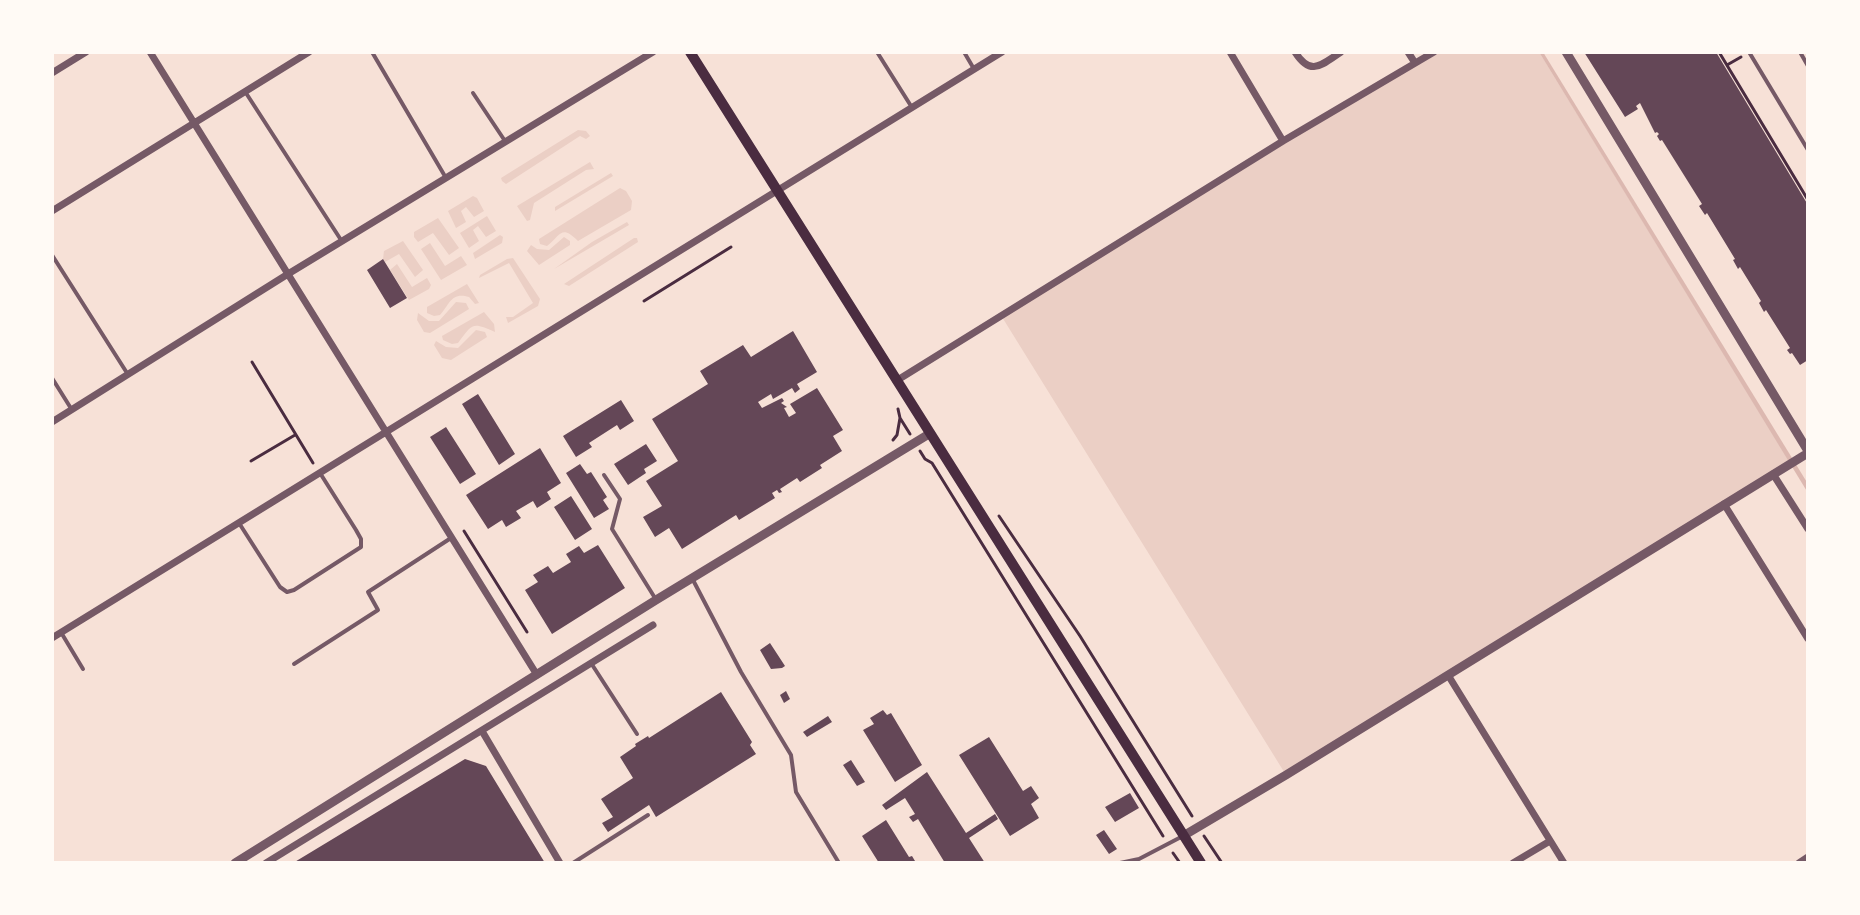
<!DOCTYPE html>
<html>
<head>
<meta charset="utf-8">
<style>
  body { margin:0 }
  #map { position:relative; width:1860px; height:915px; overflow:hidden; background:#f7e1d7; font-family:"Public Sans",sans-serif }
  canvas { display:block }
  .frame { position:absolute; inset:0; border:54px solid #fffaf5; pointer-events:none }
</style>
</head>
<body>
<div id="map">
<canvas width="1860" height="915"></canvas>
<div class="frame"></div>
</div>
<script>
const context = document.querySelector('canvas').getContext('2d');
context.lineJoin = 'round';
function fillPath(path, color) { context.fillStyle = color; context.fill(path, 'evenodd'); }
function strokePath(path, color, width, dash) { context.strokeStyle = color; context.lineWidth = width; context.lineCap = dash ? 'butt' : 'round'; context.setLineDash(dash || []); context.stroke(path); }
const green = new Path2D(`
  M 1434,52 L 1539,52 L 1791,463 L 1286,775 L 1002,317 Z
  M 578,130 L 586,131 L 590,136 L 586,139 L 580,136 L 506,184 L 502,181 L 501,178 Z
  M 590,162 L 594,169 L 586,170 L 534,203 L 530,220 L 527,221 L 517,206 Z
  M 611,173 L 613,176 L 555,211 L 555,207 Z
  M 620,188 L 626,191 L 632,201 L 631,210 L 578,241 C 561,224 561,235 547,246 L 540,244 L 539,239 Z
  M 473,196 L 477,198 L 484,211 L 474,217 L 466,207 L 461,211 L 466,222 L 456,228 L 448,211 Z
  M 487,216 L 496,231 L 486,237 L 478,226 L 473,230 L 479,241 L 469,248 L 460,233 Z
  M 438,218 L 459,248 L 449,255 L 433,233 L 418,242 L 414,237 L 414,232 Z
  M 627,222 L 629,225 L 554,269 L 592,242 Z
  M 500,235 L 503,237 L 502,243 L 475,259 L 473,253 Z
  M 564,237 L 570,241 L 570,245 L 539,265 L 527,251 L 531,245 L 537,249 L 549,250 Z
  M 634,238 L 637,238 L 638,242 L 569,286 L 564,284 Z
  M 403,241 L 423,270 L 415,277 L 399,254 L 385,262 L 383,259 L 384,251 Z
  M 430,243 L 445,266 L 461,256 L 467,265 L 441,280 L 421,249 Z
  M 513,258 L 540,299 L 538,306 L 508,323 L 506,317 L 513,317 L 533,303 L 509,263 L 479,278 L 480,275 L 507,259 Z
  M 397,264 L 412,287 L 427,278 L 431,285 L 429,289 L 409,300 L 390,270 Z
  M 467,284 L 479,303 L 475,304 L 469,297 C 451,292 450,304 440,315 L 434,316 L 427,313 L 427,307 Z
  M 456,302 L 466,303 L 469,309 L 430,333 L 424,332 L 417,320 L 418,313 L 429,321 L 439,321 Z
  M 484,312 L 494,324 L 495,332 C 472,322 473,323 458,343 L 452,344 L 443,340 L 442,336 Z
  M 476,330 L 485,332 L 487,337 L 451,360 L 442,358 L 434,345 L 436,341 L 446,347 L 458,348 Z`);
const water = new Path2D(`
  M 1539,52 L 1543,52 L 1808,484 L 1808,493 Z`);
const building = new Path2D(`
  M 1584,52 L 1716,52 L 1808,205 L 1808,360 L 1800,365 L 1792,353 L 1790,354 L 1787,350 L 1790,348 L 1766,310 L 1764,312 L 1759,303 L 1761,301 L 1740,267 L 1738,269 L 1733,260 L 1735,259 L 1707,213 L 1705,215 L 1699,206 L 1702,204 L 1662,140 L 1660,141 L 1657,136 L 1659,134 L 1657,132 L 1655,133 L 1640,103 L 1636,106 L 1638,109 L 1625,117 Z
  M 383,259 L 407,298 L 390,308 L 367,270 Z
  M 793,331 L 817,372 L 797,384 L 800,389 L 795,393 L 792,388 L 773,399 L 771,394 L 758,402 L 762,408 L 782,398 L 784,401 L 781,403 L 787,407 L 784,408 L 789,417 L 796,413 L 790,404 L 817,388 L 843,430 L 833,436 L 842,451 L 820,465 L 822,468 L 800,482 L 797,478 L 780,489 L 782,492 L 779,493 L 777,490 L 772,493 L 775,498 L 739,520 L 736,515 L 682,549 L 669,528 L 655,537 L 643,517 L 662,506 L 646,481 L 678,461 L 652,419 L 708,384 L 700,371 L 743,345 L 751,357 Z
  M 478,394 L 515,454 L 499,465 L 462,404 Z
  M 621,400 L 634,421 L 620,430 L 617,425 L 589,443 L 592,447 L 576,457 L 563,436 Z
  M 446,427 L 476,474 L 460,484 L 430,437 Z
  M 646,444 L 657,461 L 644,469 L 646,473 L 628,485 L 614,464 Z
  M 540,448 L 561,483 L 547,492 L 551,499 L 537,508 L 533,501 L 516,511 L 521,518 L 506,527 L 502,520 L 488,529 L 466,495 Z
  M 580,464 L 587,474 L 591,472 L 607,497 L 603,500 L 609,509 L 594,518 L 566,473 Z
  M 571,496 L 592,529 L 575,540 L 554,507 Z
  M 598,545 L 625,588 L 552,634 L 525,590 L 538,582 L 533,575 L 548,566 L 553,573 L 571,562 L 566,554 L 579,546 L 584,553 Z
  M 770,643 L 785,666 L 782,668 L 771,669 L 760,650 Z
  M 786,691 L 790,699 L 784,703 L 780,695 Z
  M 721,692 L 752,742 L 750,745 L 756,754 L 656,817 L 649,805 L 608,832 L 602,823 L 613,817 L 601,799 L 633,778 L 620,757 L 636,746 L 635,744 L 648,736 L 649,738 Z
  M 883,710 L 887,715 L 891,713 L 922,765 L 895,782 L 863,730 L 874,724 L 870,718 Z
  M 828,716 L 832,722 L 807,737 L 803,732 Z
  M 989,737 L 1023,791 L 1031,786 L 1039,798 L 1031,804 L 1039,818 L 1010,836 L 959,755 Z
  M 465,759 L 486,766 L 545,863 L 293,863 Z
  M 851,760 L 865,782 L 857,786 L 843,765 Z
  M 927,772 L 966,833 L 995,814 L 998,819 L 969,838 L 985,863 L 945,863 L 918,819 L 913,822 L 909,817 L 915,814 L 905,798 L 886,810 L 882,805 Z
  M 1130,793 L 1139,808 L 1115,822 L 1105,807 Z
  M 886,820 L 909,857 L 912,856 L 915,861 L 914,863 L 879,863 L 862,836 Z
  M 1104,830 L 1117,849 L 1109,854 L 1096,835 Z`);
const path = new Path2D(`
  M 1719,52 L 1808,200
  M 1727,65 L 1741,57
  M 644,301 L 731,247
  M 252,362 L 313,463
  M 898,409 L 900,418 L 910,434
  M 893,440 L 897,435 L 900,418
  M 920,451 L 925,459 L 932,463 L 1163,836
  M 251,461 L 295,435
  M 999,516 L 1080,636 L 1192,816
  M 464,531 L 527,632
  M 1204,836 L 1222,863
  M 1173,853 L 1180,863`);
const service = new Path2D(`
  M 372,52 L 446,178
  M 877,52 L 911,106
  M 964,52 L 974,69
  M 1749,52 L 1808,150
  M 1800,52 L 1808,66
  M 246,93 L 341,240
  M 473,93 L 505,141
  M 52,255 L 127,373
  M 52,378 L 72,410
  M 604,475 L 620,499 L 612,529 L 655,598
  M 239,523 L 280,587 L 287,592 L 294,590 L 361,547 L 361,539 L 356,530 L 320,473
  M 693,580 L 741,672 L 791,755 L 796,792 L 839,863
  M 62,634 L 83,669
  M 591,663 L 637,734
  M 294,664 L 378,610 L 368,592 L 451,538
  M 573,863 L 648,815
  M 1120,863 L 1139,859 L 1183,836`);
const minor = new Path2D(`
  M 150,52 L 537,675
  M 1230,52 L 1283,141
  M 1295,52 C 1311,77 1321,65 1341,52
  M 1408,52 L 1415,63
  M 52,73 L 86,52
  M 52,211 L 309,52
  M 896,381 L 1283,141 L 1434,52
  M 52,422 L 288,274 L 653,52
  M 1773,474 L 1808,529
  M 1724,504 L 1808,639
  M 52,638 L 1002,52
  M 1448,675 L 1564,863
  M 482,731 L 560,863
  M 266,863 L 653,625
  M 1513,863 L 1550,841
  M 1799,863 L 1808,857`);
const tertiary = new Path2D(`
  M 1566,52 L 1808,451
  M 1183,836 L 1286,775 L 1808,453
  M 235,863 L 656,600 L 929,434`);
const secondary = new Path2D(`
  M 690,52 L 1201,863`);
fillPath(green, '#ebcfc5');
fillPath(water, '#dcb8b0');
fillPath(building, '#644757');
strokePath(path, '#4a2c40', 3);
strokePath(service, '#755966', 4);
strokePath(minor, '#755966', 7);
strokePath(tertiary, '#755966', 9);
strokePath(secondary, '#4a2c40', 10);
</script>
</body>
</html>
